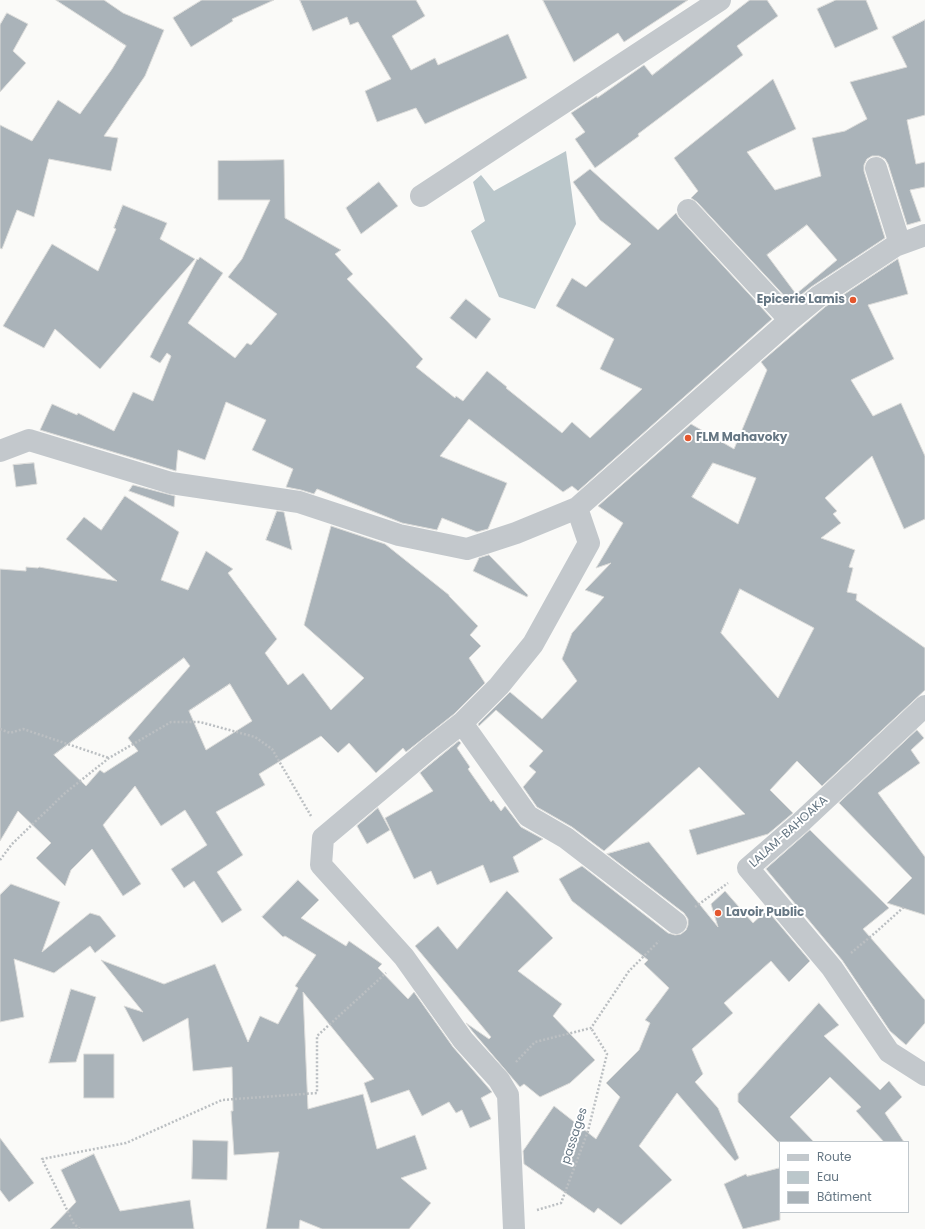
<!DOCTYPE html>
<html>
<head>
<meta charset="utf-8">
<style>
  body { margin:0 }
  #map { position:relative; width:925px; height:1229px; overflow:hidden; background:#fafaf8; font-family:Poppins,sans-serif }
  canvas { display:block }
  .legend { position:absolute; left:779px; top:1141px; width:130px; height:72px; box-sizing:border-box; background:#fff; border:1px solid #c1c8cd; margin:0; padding:5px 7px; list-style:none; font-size:12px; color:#657683 }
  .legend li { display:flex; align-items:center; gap:8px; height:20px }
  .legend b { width:20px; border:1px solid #c1c8cd }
</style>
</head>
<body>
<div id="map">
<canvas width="925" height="1229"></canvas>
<ul class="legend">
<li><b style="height:5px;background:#c3c8cc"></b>Route</li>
<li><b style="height:11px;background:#bbc7cb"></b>Eau</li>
<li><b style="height:11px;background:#aab3b9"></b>Bâtiment</li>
</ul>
</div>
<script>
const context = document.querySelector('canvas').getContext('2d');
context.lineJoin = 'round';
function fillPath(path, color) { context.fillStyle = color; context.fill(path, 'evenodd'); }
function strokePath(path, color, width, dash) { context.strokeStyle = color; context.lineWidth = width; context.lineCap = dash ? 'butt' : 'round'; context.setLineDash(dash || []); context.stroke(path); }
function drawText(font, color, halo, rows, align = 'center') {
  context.font = font + ' Poppins,sans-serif'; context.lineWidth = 4; context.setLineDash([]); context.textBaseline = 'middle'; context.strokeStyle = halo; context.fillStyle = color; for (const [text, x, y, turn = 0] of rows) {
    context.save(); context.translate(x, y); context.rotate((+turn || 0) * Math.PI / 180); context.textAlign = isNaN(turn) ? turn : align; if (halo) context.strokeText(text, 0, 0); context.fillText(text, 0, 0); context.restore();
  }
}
const water = new Path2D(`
  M 566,151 L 576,224 L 535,309 L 499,297 L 471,231 L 485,221 L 473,182 L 481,175 L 494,191 Z`);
const building = new Path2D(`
  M 56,0 L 104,0 L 123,13 L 164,30 L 145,76 L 104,136 L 118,138 L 111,171 L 49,159 L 34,217 L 17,210 L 2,249 L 0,248 L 0,125 L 32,141 L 58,100 L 80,114 L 112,69 L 126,46 Z
  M 202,0 L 274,0 L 232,19 L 233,21 L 191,47 L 173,18 Z
  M 300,0 L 416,0 L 425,16 L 392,36 L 411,70 L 435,58 L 438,65 L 508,34 L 527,78 L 425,124 L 416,108 L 377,122 L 365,91 L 391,79 L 358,22 L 350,25 L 347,17 L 313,31 Z
  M 543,0 L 688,0 L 624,42 L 618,33 L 574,62 Z
  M 750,0 L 767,0 L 778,16 L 737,46 L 743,55 L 638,134 L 639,136 L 595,168 L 575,139 L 585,132 L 571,113 L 597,96 L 597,98 L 644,65 L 652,75 Z
  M 836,0 L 866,0 L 878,29 L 835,48 L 817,9 Z
  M 7,13 L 28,24 L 13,51 L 26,63 L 0,92 L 0,25 Z
  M 925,20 L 925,115 L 907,120 L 916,164 L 925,162 L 925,187 L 910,190 L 921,221 L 907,225 L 888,164 L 885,159 L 879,156 L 872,156 L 867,159 L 864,165 L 864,171 L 885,238 L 811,287 L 791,303 L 697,202 L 691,198 L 698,191 L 674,158 L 773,79 L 796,129 L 747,152 L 775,190 L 821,176 L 812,138 L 845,131 L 867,119 L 850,82 L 907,67 L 892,37 ZM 807,225 L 837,260 L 796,294 L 767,255 Z
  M 284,160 L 285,218 L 341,250 L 335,254 L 353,274 L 347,279 L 423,359 L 416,367 L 455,398 L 456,396 L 463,401 L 487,371 L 507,387 L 506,388 L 562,433 L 572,422 L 590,438 L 642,389 L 600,369 L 614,339 L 556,306 L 572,278 L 586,287 L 631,244 L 600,220 L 573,182 L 590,169 L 658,230 L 676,213 L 679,218 L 772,319 L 578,491 L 572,486 L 563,492 L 469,419 L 440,456 L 507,483 L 488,529 L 477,532 L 442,518 L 437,530 L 402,523 L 317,489 L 314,494 L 301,490 L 286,487 L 293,469 L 252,450 L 266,420 L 226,402 L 205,460 L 178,450 L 176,471 L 40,430 L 52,404 L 77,415 L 78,413 L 114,431 L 133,392 L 153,401 L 171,356 L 167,353 L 160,363 L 150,357 L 197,259 L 198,260 L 200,257 L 223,273 L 188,323 L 235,358 L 247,343 L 251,345 L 277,314 L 228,277 L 242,259 L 270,200 L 218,200 L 218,161 Z
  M 379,182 L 398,206 L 361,234 L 346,208 Z
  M 123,205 L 167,223 L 160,239 L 195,259 L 100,369 L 55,329 L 44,348 L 3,326 L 52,244 L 98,271 L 116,229 L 114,228 Z
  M 898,259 L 908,294 L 868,305 L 894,359 L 851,380 L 873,416 L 901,403 L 925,456 L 925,519 L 904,529 L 872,456 L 825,498 L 837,511 L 833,514 L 841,523 L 821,538 L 855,550 L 849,567 L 853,568 L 847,592 L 857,594 L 856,600 L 925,648 L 925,690 L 822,786 L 797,761 L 770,790 L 793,813 L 768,834 L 697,855 L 689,830 L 745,814 L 699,767 L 604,851 L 572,827 L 537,807 L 523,787 L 536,772 L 529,766 L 543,751 L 496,710 L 479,726 L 478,724 L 510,692 L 542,719 L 577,681 L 562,659 L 572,633 L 604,597 L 585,590 L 611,563 L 596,568 L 623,523 L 598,506 L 691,424 L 734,449 L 767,370 L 761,362 L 825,307 ZM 713,463 L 756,478 L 738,524 L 692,497 ZM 740,589 L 814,628 L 778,698 L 721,633 Z
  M 466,299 L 491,319 L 476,339 L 450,318 Z
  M 34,463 L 37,484 L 16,487 L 13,465 Z
  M 133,485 L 175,496 L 174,507 L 129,491 Z
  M 125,496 L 179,532 L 161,580 L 188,590 L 206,551 L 233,569 L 228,573 L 277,639 L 265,653 L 288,685 L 303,673 L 331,710 L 364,678 L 304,625 L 331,526 L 385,544 L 449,595 L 449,596 L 478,626 L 470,635 L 481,646 L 469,658 L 485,683 L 454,714 L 406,752 L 403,748 L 376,773 L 349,743 L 338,753 L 321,736 L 259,774 L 265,785 L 216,812 L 243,855 L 217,872 L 242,910 L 222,923 L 194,881 L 184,888 L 171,869 L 207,845 L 185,810 L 161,826 L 135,786 L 103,825 L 141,884 L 123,896 L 92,849 L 71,870 L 65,886 L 36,858 L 51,843 L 18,811 L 0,841 L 0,569 L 26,571 L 26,567 L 38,568 L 39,567 L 117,581 L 66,539 L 84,517 L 101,530 ZM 184,658 L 190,666 L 128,738 L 138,751 L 104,773 L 100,770 L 86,786 L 54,755 ZM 230,684 L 252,721 L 206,750 L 189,711 Z
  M 277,511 L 284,512 L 292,550 L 266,540 Z
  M 489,555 L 528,595 L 527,597 L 473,571 L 479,558 Z
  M 917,730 L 924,738 L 911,750 L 920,763 L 878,793 L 925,857 L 925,915 L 887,903 L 912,878 L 839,803 Z
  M 459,741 L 461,743 L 457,748 L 470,767 L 468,769 L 491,802 L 493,800 L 501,811 L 505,806 L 521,827 L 543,839 L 513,857 L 519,872 L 490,883 L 483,865 L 437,885 L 431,871 L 414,879 L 385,818 L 433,791 L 420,773 Z
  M 378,808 L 390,830 L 367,844 L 357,826 Z
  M 810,830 L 889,908 L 863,929 L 925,1000 L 925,1023 L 906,1045 L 890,1031 L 842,960 L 766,869 Z
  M 649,842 L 718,927 L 711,904 L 725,891 L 753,923 L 767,910 L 810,961 L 789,982 L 771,961 L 724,1003 L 733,1013 L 692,1049 L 703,1074 L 695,1082 L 718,1108 L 739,1158 L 735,1161 L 677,1093 L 639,1146 L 672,1180 L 621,1225 L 598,1208 L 594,1213 L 524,1164 L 523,1151 L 554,1106 L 596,1139 L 620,1097 L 606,1083 L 639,1050 L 650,1023 L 645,1020 L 669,988 L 644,964 L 648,960 L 572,901 L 559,879 L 582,866 L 668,933 L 675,935 L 681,934 L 686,930 L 688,925 L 688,919 L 684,913 L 607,854 Z
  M 298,880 L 319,900 L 301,918 L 346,946 L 349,941 L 382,964 L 378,968 L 408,999 L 414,992 L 453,1047 L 492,1092 L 481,1098 L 491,1119 L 470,1128 L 462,1110 L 456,1113 L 449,1102 L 422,1116 L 409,1090 L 371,1103 L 364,1083 L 374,1079 L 303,992 L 308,1109 L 363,1094 L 377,1149 L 415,1135 L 427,1169 L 401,1178 L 431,1203 L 409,1229 L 322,1229 L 300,1220 L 299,1229 L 266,1229 L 279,1152 L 234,1155 L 231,1111 L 233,1111 L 232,1067 L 193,1071 L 188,1018 L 143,1042 L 124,1006 L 143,1012 L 101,960 L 164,984 L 215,964 L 248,1042 L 260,1016 L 278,1024 L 298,988 L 295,986 L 316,955 L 285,936 L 283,937 L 262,917 Z
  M 11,884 L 60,902 L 42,952 L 90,913 L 100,916 L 116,936 L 95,953 L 90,946 L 54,973 L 14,959 L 24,1017 L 0,1022 L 0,895 Z
  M 507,891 L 553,938 L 518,971 L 562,1004 L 553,1016 L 595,1060 L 570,1083 L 540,1097 L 524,1084 L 520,1087 L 473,1032 L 466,1023 L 489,1039 L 491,1037 L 415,946 L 438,926 L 457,949 Z
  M 71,989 L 96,997 L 76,1062 L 49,1063 Z
  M 819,1003 L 839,1025 L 824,1036 L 880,1090 L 889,1081 L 902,1097 L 885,1113 L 904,1142 L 884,1142 L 856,1111 L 861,1107 L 830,1077 L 790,1117 L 814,1142 L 778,1142 L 738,1102 L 738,1094 Z
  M 84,1054 L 114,1054 L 114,1098 L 84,1098 Z
  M 0,1138 L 34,1183 L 9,1202 L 0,1190 Z
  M 193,1140 L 228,1141 L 227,1180 L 192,1179 Z
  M 94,1154 L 120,1211 L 190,1200 L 194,1229 L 50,1229 L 76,1202 L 61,1170 Z
  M 780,1168 L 780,1220 L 743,1229 L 724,1184 L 746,1174 L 747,1176 Z`);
const path = new Path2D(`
  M 0,729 L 10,733 L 23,729 L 109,758
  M 0,860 L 12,844 L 64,794 L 109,758 L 171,722 L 200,722 L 255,737 L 272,749 L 311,816
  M 695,907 L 728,883
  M 851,953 L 876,932 L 905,906
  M 516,1062 L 535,1042 L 591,1028 L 629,971 L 659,941
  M 537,1210 L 561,1203 L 588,1131 L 607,1054 L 591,1028
  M 80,1229 L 74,1224 L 42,1159 L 126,1143 L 222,1100 L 317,1093 L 317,1036 L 386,973`);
const minor = new Path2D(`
  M 876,168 L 900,244
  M 421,196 L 720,0
  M 688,210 L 790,320
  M 0,451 L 29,440 L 171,483 L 299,502 L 399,535 L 467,549 L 516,533 L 577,508 L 790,320 L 818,297 L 895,246 L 925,235
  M 925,706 L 800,823 L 748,868 L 832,968 L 889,1052 L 925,1075
  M 462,723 L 528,816 L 566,838 L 648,901 L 676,923
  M 514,1229 L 508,1095 L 499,1080 L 463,1040 L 404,957 L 321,865 L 323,838 L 430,748 L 462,723 L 499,686 L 533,644 L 589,543 L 577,508`);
const markers = [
  [853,300,4,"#e4572e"],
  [688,438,4,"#e4572e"],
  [718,913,4,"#e4572e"]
];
const poiNames = [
  ["Epicerie Lamis",845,300,"right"],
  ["FLM Mahavoky",696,438],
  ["Lavoir Public",726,913]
];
const streetNames = [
  ["LALAM-BAHOAKA",789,832,-42],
  ["passages",575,1136,-72]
];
fillPath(water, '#bbc7cb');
fillPath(building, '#aab3b9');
strokePath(building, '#dcdcda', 1);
strokePath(path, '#bbbfc2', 2.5, [2, 2]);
strokePath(minor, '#c3c8cc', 22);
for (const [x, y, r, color] of markers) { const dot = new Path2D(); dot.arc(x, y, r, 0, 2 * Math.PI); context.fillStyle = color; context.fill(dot); strokePath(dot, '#fff', 1.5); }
drawText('bold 12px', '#657683', '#fff', poiNames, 'left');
drawText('12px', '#657683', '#fff', streetNames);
</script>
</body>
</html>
